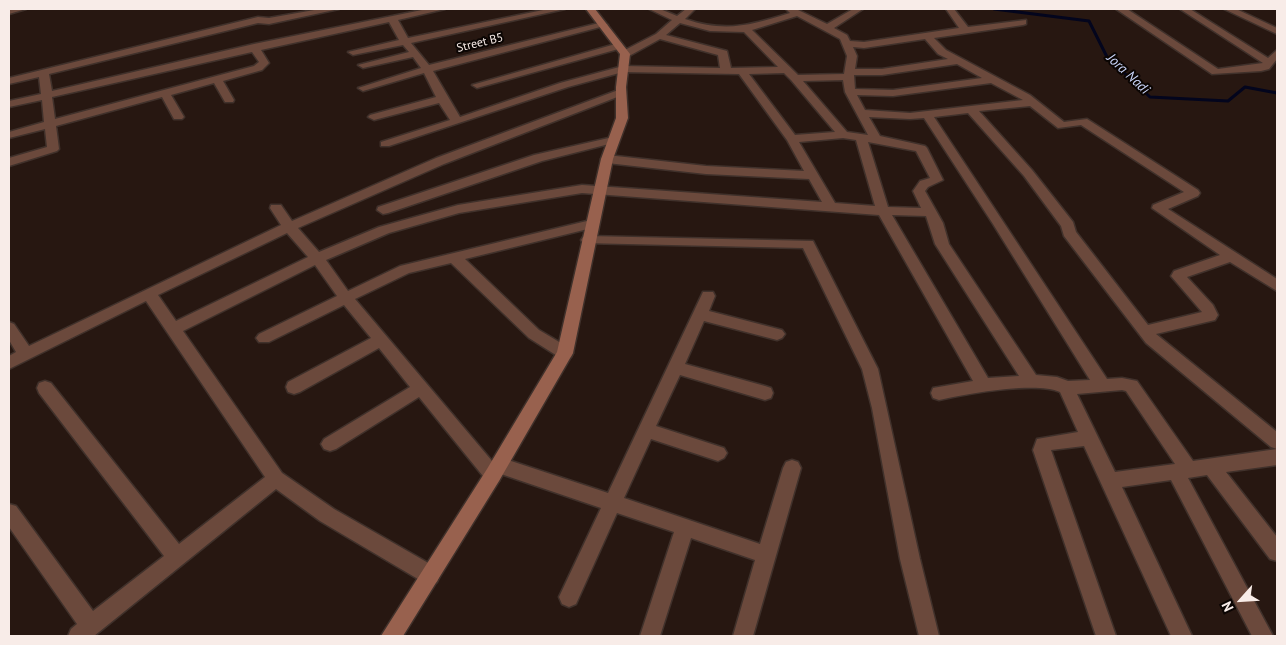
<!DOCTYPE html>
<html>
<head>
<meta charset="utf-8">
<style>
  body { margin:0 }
  #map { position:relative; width:1286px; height:645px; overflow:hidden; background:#271711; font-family:"PT Sans",sans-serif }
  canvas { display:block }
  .frame { position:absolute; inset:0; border:10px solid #f8ece8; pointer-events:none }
  .north { position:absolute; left:1216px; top:575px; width:50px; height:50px; -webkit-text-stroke:4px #0b0503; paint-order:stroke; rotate:244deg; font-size:14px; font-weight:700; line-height:20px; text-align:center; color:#f8ece8 }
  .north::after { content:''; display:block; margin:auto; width:18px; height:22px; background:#f8ece8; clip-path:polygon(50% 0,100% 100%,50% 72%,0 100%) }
</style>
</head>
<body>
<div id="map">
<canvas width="1286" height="645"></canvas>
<div class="frame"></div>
<div class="north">N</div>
</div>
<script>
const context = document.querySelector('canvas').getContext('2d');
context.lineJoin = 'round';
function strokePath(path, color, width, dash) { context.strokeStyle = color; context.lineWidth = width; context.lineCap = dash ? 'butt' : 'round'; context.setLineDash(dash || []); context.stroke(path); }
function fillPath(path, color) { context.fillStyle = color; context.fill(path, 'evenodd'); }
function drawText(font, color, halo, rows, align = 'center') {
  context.font = font + ' "PT Sans",sans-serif'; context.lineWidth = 4; context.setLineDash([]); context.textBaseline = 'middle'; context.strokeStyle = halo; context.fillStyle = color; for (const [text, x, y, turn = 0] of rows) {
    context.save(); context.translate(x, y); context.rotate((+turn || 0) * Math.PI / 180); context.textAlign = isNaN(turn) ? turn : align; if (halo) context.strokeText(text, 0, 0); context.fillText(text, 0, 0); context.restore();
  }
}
const stream = new Path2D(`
  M 994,9 L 1089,21 L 1107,57 L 1150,97 L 1228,101 L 1245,87 L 1277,93`);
const street = new Path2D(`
  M 9,9 L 26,9 L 9,14 Z
  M 320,9 L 339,9 L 269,24 L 258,23 L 49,74 L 52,91 L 254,44 L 427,9 L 445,9 L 398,20 L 408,38 L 548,9 L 565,9 L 411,43 L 429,65 L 603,22 L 608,25 L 433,71 L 460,117 L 560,83 L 623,66 L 720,68 L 718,55 L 660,39 L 629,56 L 621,56 L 621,52 L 656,34 L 672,20 L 649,9 L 660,9 L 677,16 L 686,9 L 695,9 L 685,19 C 726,33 751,25 790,13 L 786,9 L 796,9 L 827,24 L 853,9 L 863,9 L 834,28 L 847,35 L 850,41 L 864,42 L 959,28 L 946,9 L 954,9 L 968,27 L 1026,20 L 1026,24 L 1023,25 L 934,38 L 946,50 L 1030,95 L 1064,122 L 1087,119 L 1198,190 L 1200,193 L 1198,196 L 1168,209 L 1277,279 L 1277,291 L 1230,262 L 1187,277 L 1213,305 L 1218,315 L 1215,320 L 1156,334 L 1277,432 L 1277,449 L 1271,447 L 1146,343 L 1064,236 L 1061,226 L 1024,176 L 968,113 L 934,117 L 1107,379 L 1122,378 L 1137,381 L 1193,461 L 1277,449 L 1277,465 L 1226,472 L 1277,537 L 1277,561 L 1270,559 L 1207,475 L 1188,478 L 1273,636 L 1252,636 L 1171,480 L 1122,487 L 1192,636 L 1171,636 L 1084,446 L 1051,450 L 1116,636 L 1096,636 L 1033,450 L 1037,439 L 1078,432 L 1060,392 C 1036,381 966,394 939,400 L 933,398 L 931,393 L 933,388 L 973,381 L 879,215 L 582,193 L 459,213 L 389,233 L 326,260 L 348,291 L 400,266 L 591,220 L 596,221 L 598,224 L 596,227 L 465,259 L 539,330 L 571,349 L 573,353 L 571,357 L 565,359 L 559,357 L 529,338 L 451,263 L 409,273 L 355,299 L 492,461 L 499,457 L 608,493 L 703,292 L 713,292 L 715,296 L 709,311 L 782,330 L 785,334 L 782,338 L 777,340 L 704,321 L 685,364 L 765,386 L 771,388 L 773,393 L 771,398 L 765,400 L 680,375 L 656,426 L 724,448 L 727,453 L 724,458 L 718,461 L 651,439 L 624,498 L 760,544 L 783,468 L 786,462 L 792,460 L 798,462 L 801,468 L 753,636 L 733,636 L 755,560 L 691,538 L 660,636 L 640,636 L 674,532 L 617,513 L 576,604 L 569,607 L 562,604 L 559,597 L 601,508 L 501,474 L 499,481 L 493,483 L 487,481 L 419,397 L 336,449 L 330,451 L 324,449 L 321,444 L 324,439 L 410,387 L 379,348 L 300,392 L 294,394 L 288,392 L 286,387 L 288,382 L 371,338 L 344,305 L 269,342 L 259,342 L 256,338 L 259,334 L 337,296 L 315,265 L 183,331 L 282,473 L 334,509 L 437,568 L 440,575 L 437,582 L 430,585 L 423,582 L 320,521 L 276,489 L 94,636 L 68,636 L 71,629 L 77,624 L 9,527 L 9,504 L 16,506 L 93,611 L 164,556 L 39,393 L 37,388 L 39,383 L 45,381 L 51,383 L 179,544 L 265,477 L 146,301 L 9,369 L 9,356 L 16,352 L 9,340 L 9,322 L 14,324 L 29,346 L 281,225 L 270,208 L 271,205 L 281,205 L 292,221 L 436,158 L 621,89 L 626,92 L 625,94 L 444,164 L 298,228 L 319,252 L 379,227 L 458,205 L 582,185 L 822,202 L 809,179 L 706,174 L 607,163 L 601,159 L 607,155 L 706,166 L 804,171 L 787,140 L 739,74 L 623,72 L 568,87 L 389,146 L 381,146 L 381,142 L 450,120 L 439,103 L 374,120 L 368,117 L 370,115 L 436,97 L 424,73 L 363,91 L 358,88 L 421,68 L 413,57 L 363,68 L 358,65 L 409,52 L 403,45 L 353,55 L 348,52 L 399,40 L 389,22 L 261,50 L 269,63 L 262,70 L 223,81 L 234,100 L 233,102 L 225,102 L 214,83 L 171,95 L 184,117 L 182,119 L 174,119 L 162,97 L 56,126 L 59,149 L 57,151 L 9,166 L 9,158 L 47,147 L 45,129 L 9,138 L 9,132 L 44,122 L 42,100 L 9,107 L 9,101 L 41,94 L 39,77 L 9,84 L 9,78 L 258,17 L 269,18 ZM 797,16 L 840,39 L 847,56 L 844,74 L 798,75 L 752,30 ZM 680,23 L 710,31 L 744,32 L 778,67 L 731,68 L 727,51 L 666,35 ZM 925,39 L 938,54 L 948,59 L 882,69 L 855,69 L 857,56 L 853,47 L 864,48 ZM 252,52 L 259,62 L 254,66 L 55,119 L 52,97 ZM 957,64 L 982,78 L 893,90 L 855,89 L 854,75 L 882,75 ZM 784,73 L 791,80 L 835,132 L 795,135 L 749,74 ZM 843,80 L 845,92 L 868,135 L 847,132 L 803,81 ZM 991,83 L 1023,100 L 910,113 L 865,110 L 857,95 L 893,96 ZM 1030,106 L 1058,128 L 1081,125 L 1184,192 L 1153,205 L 1152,208 L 1220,255 L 1174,271 L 1171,276 L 1202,312 L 1148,325 L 1076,232 L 1073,222 L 1032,170 L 979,111 ZM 869,117 L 910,119 L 924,118 L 993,224 L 1090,380 L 1068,381 L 1057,377 L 1036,375 L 949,244 L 943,223 L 925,191 L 928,187 L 943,180 L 927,148 L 925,146 L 880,136 ZM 843,138 L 856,140 L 875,206 L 835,203 L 799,142 ZM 868,142 L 916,151 L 930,178 L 920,181 L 913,191 L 921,208 L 888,207 ZM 892,215 L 926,216 L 935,244 L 1019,376 L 988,378 ZM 287,233 L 308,257 L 176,321 L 158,295 ZM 1122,390 L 1126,391 L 1175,464 L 1115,472 L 1077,394 Z
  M 1116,9 L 1127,9 L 1218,69 L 1263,63 L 1180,9 L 1190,9 L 1268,58 L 1277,50 L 1277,59 L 1269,69 L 1261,71 L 1212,74 Z
  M 1224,9 L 1236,9 L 1277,28 L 1277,34 Z
  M 619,43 L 622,44 L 622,48 L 477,88 L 472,85 Z
  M 613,137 L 619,140 L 617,142 L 542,161 L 388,213 L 383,214 L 377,210 L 378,207 L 534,155 Z
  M 588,236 L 813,241 L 878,369 L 920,559 L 939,636 L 919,636 L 900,559 L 872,408 L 862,369 L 803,248 L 583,243 L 581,240 L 583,237 Z`);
const secondary = new Path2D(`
  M 586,9 L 595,9 L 630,54 L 626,87 L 628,118 L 613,159 L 573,353 L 499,481 L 403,636 L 381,636 L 487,469 L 557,352 L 601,159 L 616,118 L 616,87 L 620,54 Z`);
const farStreetnames = [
  ["Street B5",480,43,-14]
];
const farWaternames = [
  ["Jora Nadi",1128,74,43]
];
strokePath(stream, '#03051d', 3);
strokePath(street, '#40312b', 3);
strokePath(secondary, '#40312b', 3);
fillPath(street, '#6b493c');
fillPath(secondary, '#98614e');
drawText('12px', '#f8ece8', '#0b0503', farStreetnames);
drawText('italic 14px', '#cad5f9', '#0b0503', farWaternames);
</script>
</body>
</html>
